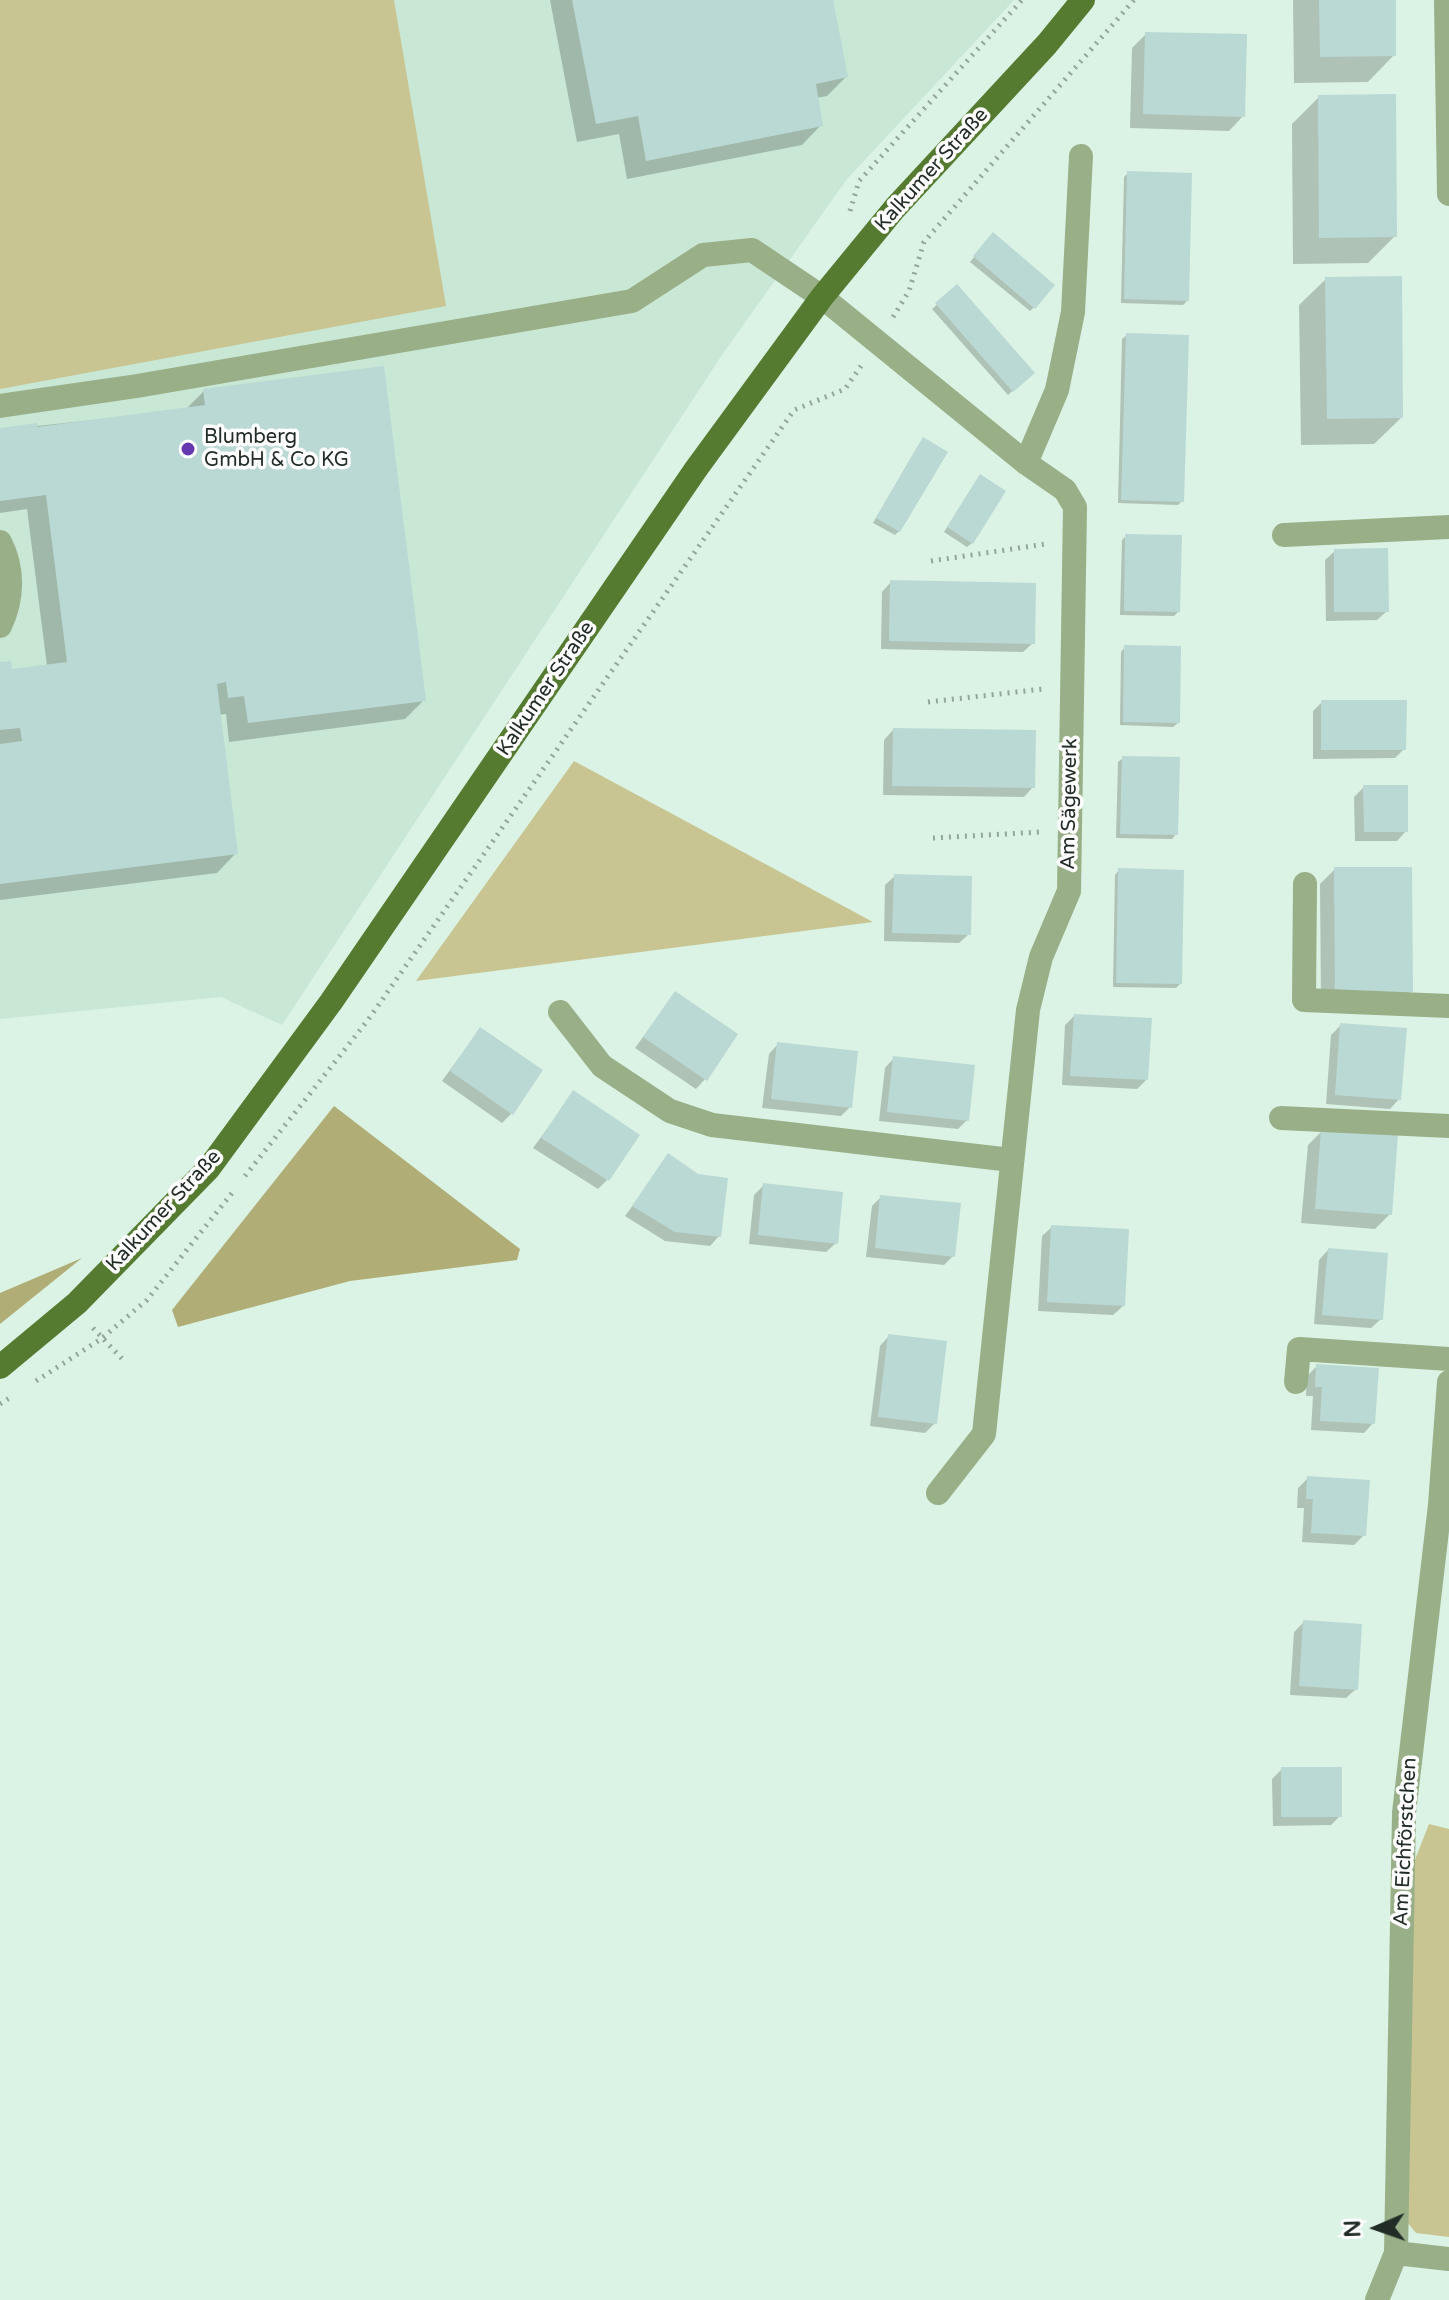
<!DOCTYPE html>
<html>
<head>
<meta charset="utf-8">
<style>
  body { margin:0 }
  #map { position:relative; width:1449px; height:2300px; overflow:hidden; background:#daf3e4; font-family:"Varela Round",sans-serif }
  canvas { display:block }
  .north { position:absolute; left:1337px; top:2188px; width:80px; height:80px; -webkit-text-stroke:6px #fff; paint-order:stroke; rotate:268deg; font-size:22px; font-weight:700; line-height:32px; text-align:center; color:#222c26 }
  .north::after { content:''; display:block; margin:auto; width:28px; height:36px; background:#222c26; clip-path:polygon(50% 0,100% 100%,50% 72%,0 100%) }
</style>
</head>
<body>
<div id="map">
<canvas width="1449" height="2300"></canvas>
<div class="north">N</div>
</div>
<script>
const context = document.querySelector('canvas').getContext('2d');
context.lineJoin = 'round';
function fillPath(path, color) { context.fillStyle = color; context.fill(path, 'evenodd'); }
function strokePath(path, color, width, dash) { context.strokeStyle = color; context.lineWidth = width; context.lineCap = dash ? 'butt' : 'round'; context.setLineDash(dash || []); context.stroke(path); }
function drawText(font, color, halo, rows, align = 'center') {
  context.font = font + ' "Varela Round",sans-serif'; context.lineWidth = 7; context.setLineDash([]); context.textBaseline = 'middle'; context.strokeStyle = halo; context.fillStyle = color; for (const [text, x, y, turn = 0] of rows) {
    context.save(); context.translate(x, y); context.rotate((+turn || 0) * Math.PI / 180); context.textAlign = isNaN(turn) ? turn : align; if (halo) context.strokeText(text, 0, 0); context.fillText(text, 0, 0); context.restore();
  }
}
const built = new Path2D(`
  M 0,0 L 1014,0 L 847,179 L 722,355 L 282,1025 L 221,997 L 0,1019 Z`);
const green = new Path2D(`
  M 0,0 L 394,0 L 446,306 L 0,389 Z
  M 574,761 L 873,922 L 416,981 Z
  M 1429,1824 L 1449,1829 L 1449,2237 L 1416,2233 L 1407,2222 L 1409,1875 Z`);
const forest = new Path2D(`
  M 334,1106 L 520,1249 L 517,1260 L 350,1281 L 178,1327 L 172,1310 Z
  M 82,1258 L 0,1324 L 0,1293 Z`);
const shadow = new Path2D(`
  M 550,0 L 831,0 L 846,77 L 827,96 L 816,98 L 821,125 L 802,145 L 627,179 L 619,134 L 577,142 Z
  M 1293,0 L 1394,0 L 1394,55 L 1368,82 L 1294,83 Z
  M 1146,34 L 1243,116 L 1229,131 L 1130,128 L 1132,48 Z
  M 1319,97 L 1395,236 L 1368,263 L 1293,264 L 1292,124 Z
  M 1128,173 L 1187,301 L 1183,305 L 1121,303 L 1124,177 Z
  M 989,239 L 1034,307 L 1030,311 L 970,262 Z
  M 1326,279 L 1401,418 L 1374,444 L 1301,445 L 1299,305 Z
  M 957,287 L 1032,373 L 1008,395 L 932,309 Z
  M 1127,335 L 1182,501 L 1178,505 L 1118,503 L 1122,339 Z
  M 204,391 L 424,700 L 405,719 L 229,742 L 226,714 L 218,715 L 236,853 L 217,873 L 0,900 L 0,664 L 10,671 L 47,666 L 27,509 L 0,513 L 0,430 L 185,410 Z
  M 919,444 L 899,531 L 895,535 L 873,523 Z
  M 976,481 L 972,543 L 967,547 L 944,532 Z
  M 1126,536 L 1178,612 L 1174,616 L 1120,615 L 1122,540 Z
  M 1335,551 L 1387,611 L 1377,620 L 1326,621 L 1325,560 Z
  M 891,582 L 1033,643 L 1023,652 L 881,649 L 882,592 Z
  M 1125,647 L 1178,723 L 1173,727 L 1120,725 L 1121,652 Z
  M 1322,702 L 1404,749 L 1395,758 L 1313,759 L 1313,711 Z
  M 893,730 L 1033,787 L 1024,797 L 883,795 L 884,740 Z
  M 1123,758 L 1176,834 L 1172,839 L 1116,838 L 1118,762 Z
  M 1364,787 L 1406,831 L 1397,841 L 1355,841 L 1354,797 Z
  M 1335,869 L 1411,991 L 1396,1006 L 1321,1006 L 1320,884 Z
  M 1119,870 L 1180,984 L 1176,988 L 1113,987 L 1115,875 Z
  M 895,876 L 969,934 L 959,943 L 884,941 L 885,885 Z
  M 675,993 L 705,1079 L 696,1089 L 635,1048 Z
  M 1074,1016 L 1146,1080 L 1137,1089 L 1062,1085 L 1065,1025 Z
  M 1341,1025 L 1399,1099 L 1390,1109 L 1326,1104 L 1331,1035 Z
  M 480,1029 L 512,1113 L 502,1123 L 442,1081 Z
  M 778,1044 L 850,1107 L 841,1116 L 762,1108 L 769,1054 Z
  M 894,1058 L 967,1120 L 958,1129 L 879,1121 L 885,1068 Z
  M 574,1092 L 607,1180 L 598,1189 L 533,1148 Z
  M 1322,1131 L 1390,1214 L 1375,1229 L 1301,1223 L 1308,1145 Z
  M 669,1156 L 719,1236 L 710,1246 L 665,1241 L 625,1216 Z
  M 764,1185 L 836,1243 L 826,1252 L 749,1244 L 754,1195 Z
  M 881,1197 L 953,1256 L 944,1265 L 866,1257 L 872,1206 Z
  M 1052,1227 L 1123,1306 L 1113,1315 L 1038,1311 L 1042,1236 Z
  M 1328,1250 L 1381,1319 L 1371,1328 L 1314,1324 L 1319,1260 Z
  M 889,1336 L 935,1423 L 925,1433 L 870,1426 L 880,1346 Z
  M 1317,1366 L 1373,1423 L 1364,1433 L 1311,1430 L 1313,1396 L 1306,1396 L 1307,1376 Z
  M 1308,1478 L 1364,1535 L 1354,1545 L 1302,1542 L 1304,1508 L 1297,1508 L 1298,1488 Z
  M 1304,1622 L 1356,1689 L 1346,1698 L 1290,1695 L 1294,1632 Z
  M 1282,1769 L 1340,1816 L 1331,1825 L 1273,1826 L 1272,1779 Z`);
const building = new Path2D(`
  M 572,0 L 833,0 L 848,77 L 816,84 L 823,126 L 646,161 L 638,116 L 596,124 Z
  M 1319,0 L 1396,0 L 1396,56 L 1320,57 Z
  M 1145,32 L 1247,34 L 1245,117 L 1143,114 Z
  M 1396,94 L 1397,237 L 1319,238 L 1318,95 Z
  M 1127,171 L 1192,173 L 1189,301 L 1124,299 Z
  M 993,232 L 1055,285 L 1035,309 L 973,256 Z
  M 1402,276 L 1403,418 L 1327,419 L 1325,277 Z
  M 957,284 L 1035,373 L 1013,392 L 935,303 Z
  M 1126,333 L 1189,335 L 1184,502 L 1121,500 Z
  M 384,366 L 426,701 L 248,723 L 244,696 L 228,698 L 226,682 L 217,684 L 238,854 L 0,884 L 0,744 L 22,741 L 20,728 L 0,730 L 0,662 L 11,661 L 12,669 L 67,662 L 46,495 L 0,501 L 0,428 L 37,423 L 37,427 L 205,405 L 203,389 Z
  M 923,437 L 948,452 L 900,532 L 876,518 Z
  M 980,474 L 1006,491 L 973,544 L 947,527 Z
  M 1125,534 L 1182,535 L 1180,612 L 1124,611 Z
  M 1388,548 L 1389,612 L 1334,612 L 1334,549 Z
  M 890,580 L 1036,583 L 1035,644 L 889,641 Z
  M 1124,645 L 1181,646 L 1180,723 L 1123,722 Z
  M 1321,700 L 1407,700 L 1406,750 L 1321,750 Z
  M 893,728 L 1036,730 L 1035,788 L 892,786 Z
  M 1122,756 L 1180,757 L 1178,835 L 1120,834 Z
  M 1363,785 L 1408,785 L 1408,832 L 1364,832 Z
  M 1334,867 L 1412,867 L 1413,992 L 1335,993 Z
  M 1118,868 L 1184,870 L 1182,984 L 1116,983 Z
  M 894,874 L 972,876 L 971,935 L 892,933 Z
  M 675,991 L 738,1034 L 707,1081 L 643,1037 Z
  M 1074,1014 L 1152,1018 L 1148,1080 L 1070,1076 Z
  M 1340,1023 L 1407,1028 L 1401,1100 L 1335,1095 Z
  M 480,1027 L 543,1070 L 513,1115 L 450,1071 Z
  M 777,1042 L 858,1051 L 852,1108 L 771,1099 Z
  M 893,1056 L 975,1065 L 969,1121 L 887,1112 Z
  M 573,1090 L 640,1135 L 609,1181 L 541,1138 Z
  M 1321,1129 L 1398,1134 L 1392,1215 L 1315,1209 Z
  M 668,1153 L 698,1174 L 728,1178 L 721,1237 L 675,1232 L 632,1206 Z
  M 763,1183 L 843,1192 L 838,1244 L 758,1235 Z
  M 880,1195 L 961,1203 L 955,1257 L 875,1248 Z
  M 1051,1225 L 1129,1229 L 1125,1306 L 1047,1302 Z
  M 1328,1248 L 1388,1253 L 1383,1320 L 1322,1315 Z
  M 888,1334 L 947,1341 L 937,1424 L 878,1417 Z
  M 1316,1364 L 1379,1368 L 1375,1424 L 1320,1421 L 1322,1387 L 1315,1387 Z
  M 1307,1476 L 1370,1480 L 1366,1536 L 1311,1533 L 1313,1499 L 1306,1499 Z
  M 1303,1620 L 1362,1624 L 1358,1690 L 1299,1686 Z
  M 1281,1767 L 1342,1767 L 1342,1817 L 1281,1817 Z`);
const path = new Path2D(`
  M 850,211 L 859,181 L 1022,0
  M 893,317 L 909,291 L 924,242 L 1134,0
  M 931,561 L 1046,544
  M 928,702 L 1043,689
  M 933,838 L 1041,832
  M 245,1176 L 368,1020 L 794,410 L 845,389 L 861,366
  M 93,1328 L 125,1362
  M 36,1381 L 101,1339 L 147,1300 L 232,1193
  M 0,1404 L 11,1397`);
const minor = new Path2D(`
  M 1446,0 L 1449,194
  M 0,406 L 137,386 L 632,301 L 703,255 L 752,250 L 822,297 L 1026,463 L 1065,490 L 1075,507 L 1069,891 L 1041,957 L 1028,1010 L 984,1434 L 938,1493
  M 1026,463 L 1057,390 L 1073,312 L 1081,156
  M 1284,535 L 1449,527
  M 0,542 C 14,569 13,599 0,626
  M 1305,884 L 1304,1000 L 1449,1006
  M 560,1012 L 602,1066 L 670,1111 L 712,1125 L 1011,1160
  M 1281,1118 L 1449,1126
  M 1296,1382 L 1299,1349 L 1449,1359
  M 1396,2253 L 1449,2259
  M 1377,2300 L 1396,2253 L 1404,1813 L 1440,1505 L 1449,1382`);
const major = new Path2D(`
  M 0,1367 L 77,1303 L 209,1168 L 331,1002 L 696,469 L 822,297 L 895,208 L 1047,44 L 1083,0`);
const markers = [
  [188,449,8,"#6638b0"]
];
const streetNames = [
  ["Kalkumer Straße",932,170,-48],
  ["Kalkumer Straße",546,689,-56],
  ["Am Sägewerk",1070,804,-89],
  ["Kalkumer Straße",164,1211,-47],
  ["Am Eichförstchen",1406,1842,-87]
];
const poiNames = [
  ["Blumberg",204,438],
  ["GmbH & Co KG",204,461]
];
fillPath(built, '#c8e7d4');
fillPath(green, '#c8c592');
fillPath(forest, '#b1ad77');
fillPath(shadow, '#0003');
fillPath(building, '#bad8d4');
strokePath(path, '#93a69a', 5, [2, 6]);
strokePath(minor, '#99af88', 24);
strokePath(major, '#557b30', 24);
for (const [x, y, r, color] of markers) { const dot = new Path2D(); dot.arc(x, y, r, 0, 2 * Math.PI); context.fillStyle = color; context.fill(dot); strokePath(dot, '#fff', 3); }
drawText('20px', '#222c26', '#fff', streetNames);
drawText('20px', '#222c26', '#fff', poiNames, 'left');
</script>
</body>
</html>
